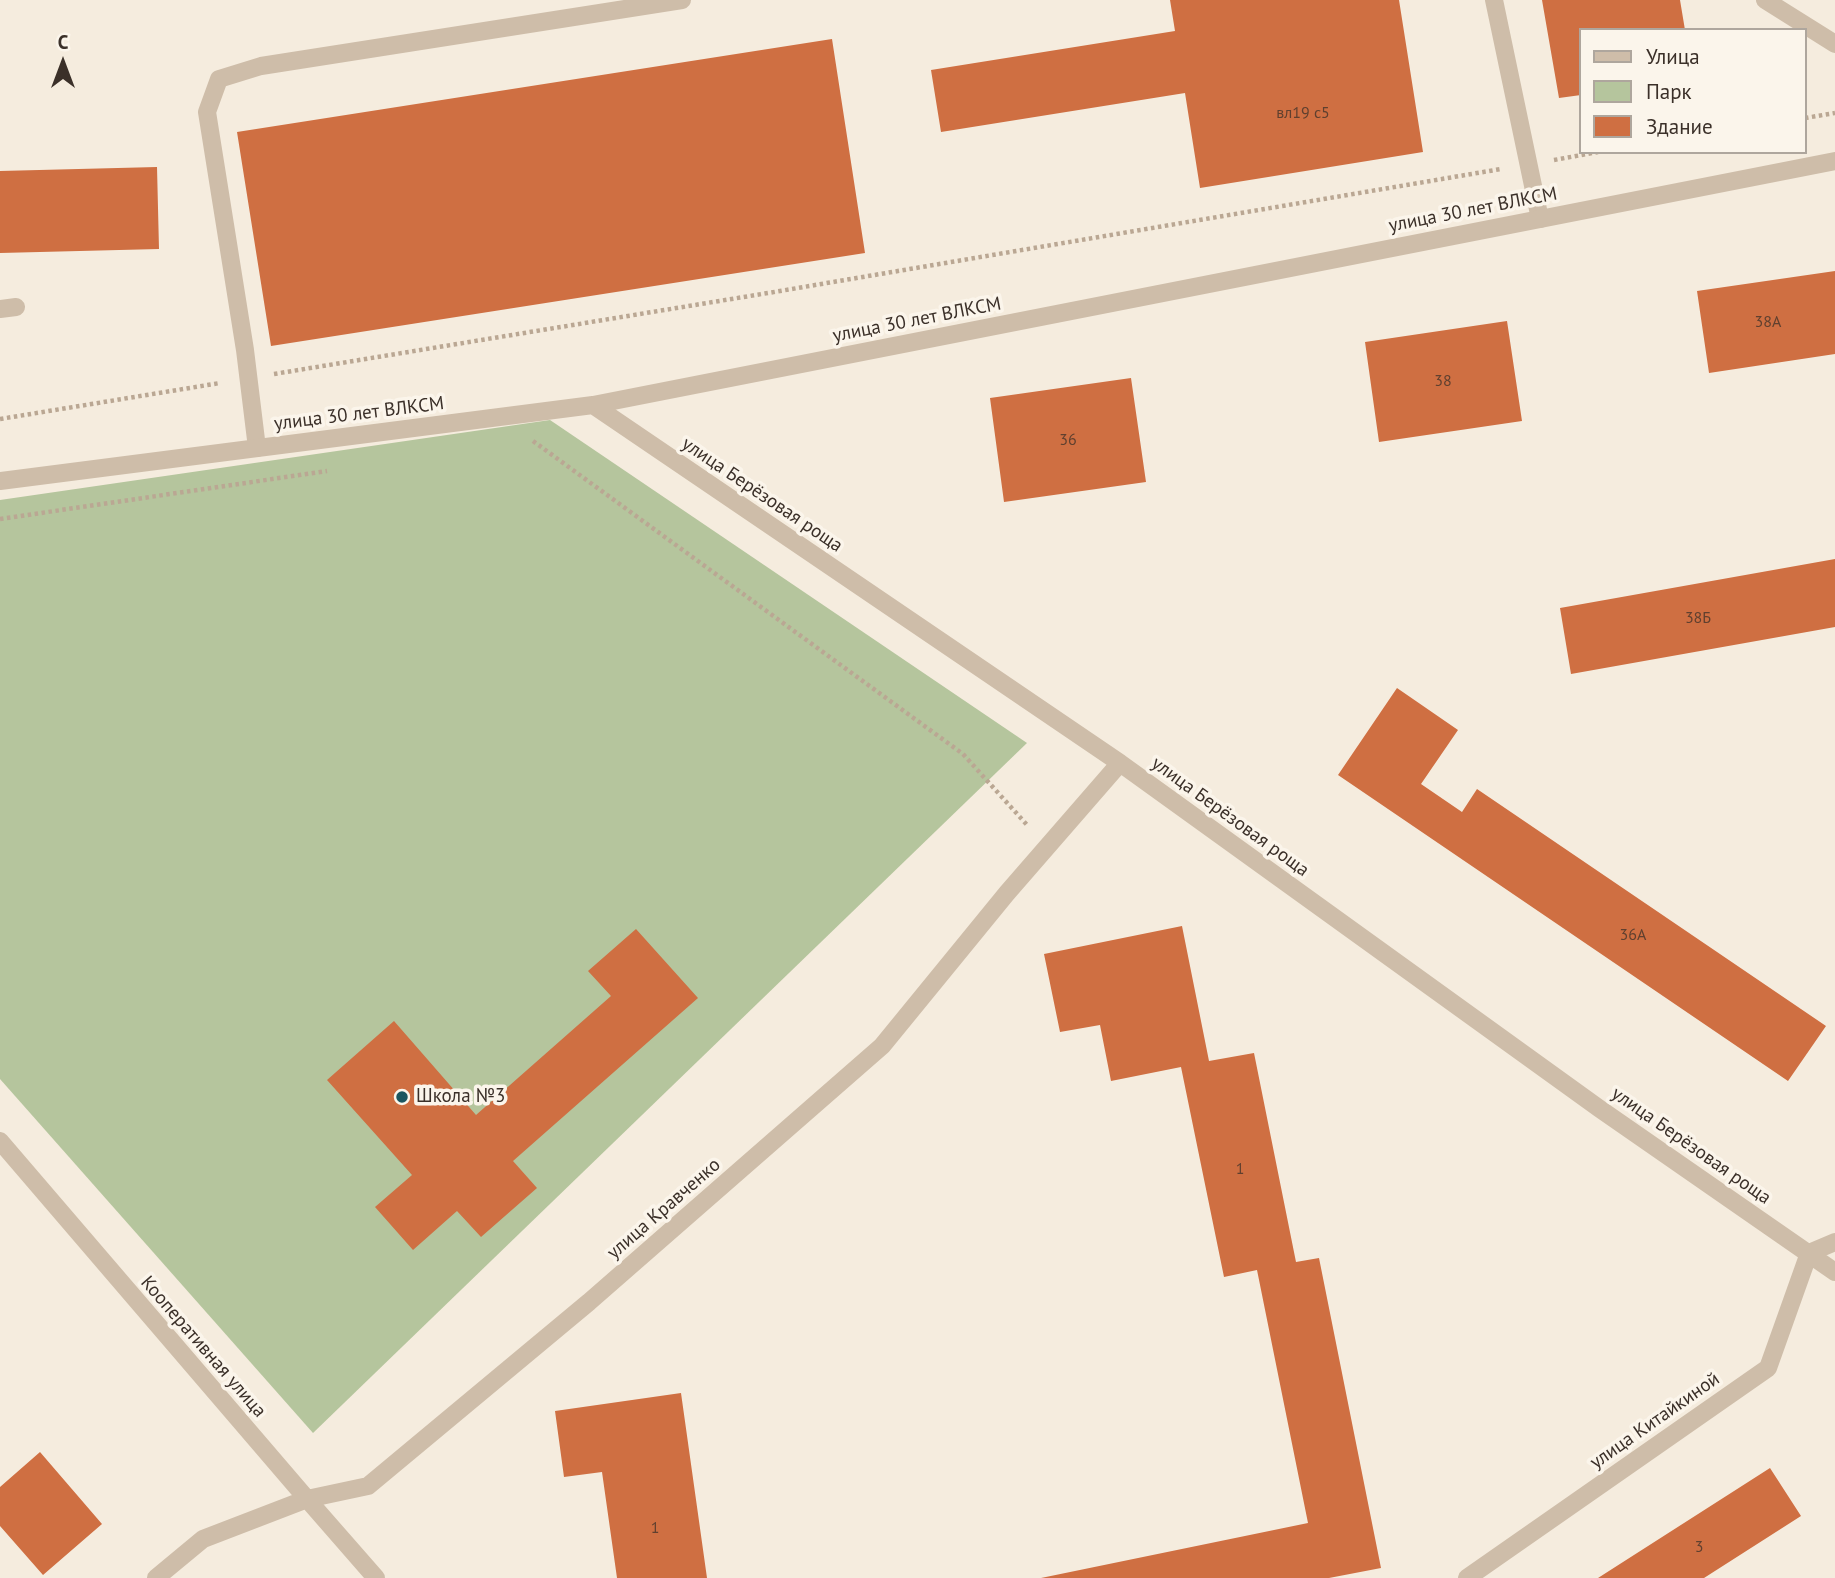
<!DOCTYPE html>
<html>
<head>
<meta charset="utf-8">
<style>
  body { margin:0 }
  #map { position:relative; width:1835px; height:1578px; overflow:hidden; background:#f5ecde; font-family:"PT Sans",sans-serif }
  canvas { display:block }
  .legend { position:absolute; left:1579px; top:28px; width:228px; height:126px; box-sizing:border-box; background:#fbf5eb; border:2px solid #aea69d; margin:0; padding:9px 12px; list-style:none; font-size:21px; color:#3b3029 }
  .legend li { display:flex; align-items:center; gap:14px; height:35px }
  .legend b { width:35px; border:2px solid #aea69d }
  .north { position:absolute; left:28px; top:28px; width:70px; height:70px; -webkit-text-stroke:5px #fbf5eb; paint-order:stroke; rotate:0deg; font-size:19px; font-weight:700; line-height:28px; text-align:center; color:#3b3029 }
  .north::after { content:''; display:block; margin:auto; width:24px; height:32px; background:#3b3029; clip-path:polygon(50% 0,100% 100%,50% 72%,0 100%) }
</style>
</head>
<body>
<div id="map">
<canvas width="1835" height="1578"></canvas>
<ul class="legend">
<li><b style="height:9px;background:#cebda9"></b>Улица</li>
<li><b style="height:19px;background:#b5c59d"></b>Парк</li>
<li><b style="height:19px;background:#cf6f42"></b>Здание</li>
</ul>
<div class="north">С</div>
</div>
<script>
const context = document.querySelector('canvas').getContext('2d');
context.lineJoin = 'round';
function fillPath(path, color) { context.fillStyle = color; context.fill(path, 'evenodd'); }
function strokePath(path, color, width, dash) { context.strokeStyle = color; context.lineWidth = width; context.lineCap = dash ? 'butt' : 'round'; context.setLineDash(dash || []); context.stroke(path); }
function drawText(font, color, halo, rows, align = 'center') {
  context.font = font + ' "PT Sans",sans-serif'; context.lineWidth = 7; context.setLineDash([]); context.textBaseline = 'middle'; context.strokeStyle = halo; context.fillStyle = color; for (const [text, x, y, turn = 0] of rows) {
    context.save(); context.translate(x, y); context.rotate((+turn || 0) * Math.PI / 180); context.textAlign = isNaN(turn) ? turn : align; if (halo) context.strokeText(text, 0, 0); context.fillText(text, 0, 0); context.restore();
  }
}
const green = new Path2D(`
  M 550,420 L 1027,743 L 313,1433 L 0,1079 L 0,500 Z`);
const building = new Path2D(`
  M 1170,0 L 1399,0 L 1423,152 L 1200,188 L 1185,93 L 941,132 L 931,70 L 1175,31 Z
  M 1542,0 L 1680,0 L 1685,30 L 1581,30 L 1581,95 L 1559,98 Z
  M 832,39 L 865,253 L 271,346 L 237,132 Z
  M 157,167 L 159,249 L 0,253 L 0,171 Z
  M 1835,271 L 1835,354 L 1709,373 L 1697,291 Z
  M 1507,321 L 1522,421 L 1379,442 L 1365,342 Z
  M 1131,378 L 1146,482 L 1004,502 L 990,398 Z
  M 1835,559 L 1835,627 L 1571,674 L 1560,608 Z
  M 1397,688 L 1458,730 L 1421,784 L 1462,812 L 1477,789 L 1826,1026 L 1788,1081 L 1338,775 Z
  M 1182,926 L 1209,1061 L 1254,1053 L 1296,1262 L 1319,1258 L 1381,1568 L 1329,1578 L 1041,1578 L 1308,1523 L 1257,1270 L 1224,1277 L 1181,1067 L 1111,1081 L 1100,1025 L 1060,1032 L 1044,954 Z
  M 636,929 L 698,998 L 513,1161 L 537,1188 L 481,1237 L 457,1211 L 413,1250 L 375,1207 L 412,1175 L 327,1080 L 394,1021 L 476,1115 L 611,996 L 588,971 Z
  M 681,1393 L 707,1578 L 617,1578 L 602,1472 L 564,1477 L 555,1411 Z
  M 40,1452 L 102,1524 L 43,1575 L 0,1526 L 0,1487 Z
  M 1770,1468 L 1801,1516 L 1704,1578 L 1598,1578 Z`);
const path = new Path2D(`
  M 1805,118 L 1835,113
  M 1554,160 L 1598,152
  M 274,374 L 768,293 L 1501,169
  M 0,419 L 220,383
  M 533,441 L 963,754 L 1028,826
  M 0,519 L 327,471`);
const lane = new Path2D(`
  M 1494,0 L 1540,219
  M 1765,0 L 1835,44
  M 0,309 L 16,307
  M 257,448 L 245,350 L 207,112 L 219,79 L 261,66 L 682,0`);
const street = new Path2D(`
  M 593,405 L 1120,763 L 1600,1109 L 1835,1272
  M 0,481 L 593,405 L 1835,161
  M 0,1141 L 307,1499 L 376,1578
  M 156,1578 L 203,1539 L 307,1499 L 368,1486 L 589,1302 L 882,1046 L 1007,893 L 1120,763
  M 1467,1578 L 1768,1368 L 1809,1253 L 1835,1242`);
const markers = [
  [402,1097,7,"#1b5660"]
];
const numberNames = [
  ["вл19 с5",1303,113],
  ["38А",1768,322],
  ["38",1443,381],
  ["36",1068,440],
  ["38Б",1698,618],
  ["36А",1633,935],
  ["1",1240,1169],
  ["1",655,1528],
  ["3",1699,1547]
];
const streetNames = [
  ["улица 30 лет ВЛКСМ",1473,210,-11],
  ["улица 30 лет ВЛКСМ",917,320,-11],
  ["улица 30 лет ВЛКСМ",359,414,-7],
  ["улица Берёзовая роща",762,495,34],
  ["улица Берёзовая роща",1230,817,36],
  ["улица Берёзовая роща",1691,1146,35],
  ["улица Кравченко",664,1209,-41],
  ["Кооперативная улица",203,1347,49],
  ["улица Китайкиной",1655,1421,-35]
];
const poiNames = [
  ["Школа №3",416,1097]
];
fillPath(green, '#b5c59d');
fillPath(building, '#cf6f42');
strokePath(path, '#baa793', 4.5, [3.5, 3.5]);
strokePath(lane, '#cebda9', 18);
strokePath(street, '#cebda9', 18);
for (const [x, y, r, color] of markers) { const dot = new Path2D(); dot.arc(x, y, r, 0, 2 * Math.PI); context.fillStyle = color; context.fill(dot); strokePath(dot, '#fbf5eb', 2.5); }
drawText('16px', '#60402f', null, numberNames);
drawText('19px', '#3b3029', '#fbf5eb', streetNames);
drawText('19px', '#3b3029', '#fbf5eb', poiNames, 'left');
</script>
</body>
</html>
